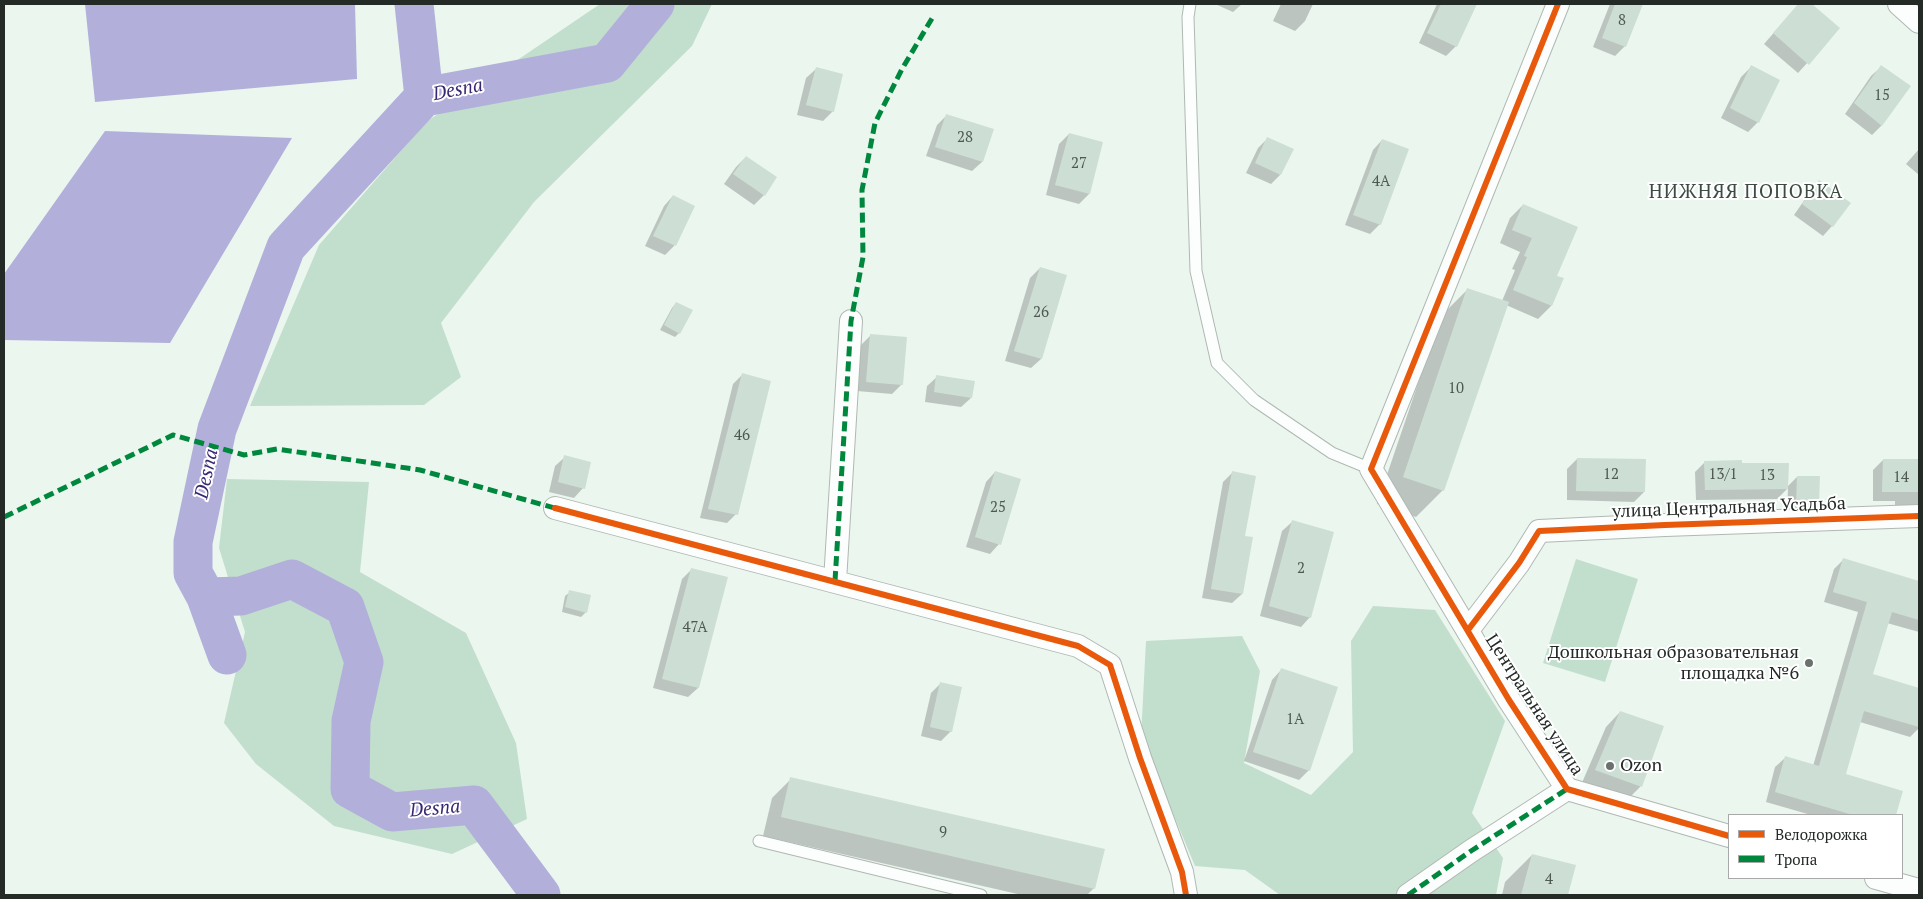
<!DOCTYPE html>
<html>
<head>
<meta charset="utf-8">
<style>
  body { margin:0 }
  #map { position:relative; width:1923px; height:899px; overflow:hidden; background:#ebf6ef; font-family:"PT Serif",serif }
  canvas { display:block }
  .frame { position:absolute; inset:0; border:5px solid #242b27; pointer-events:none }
  .legend { position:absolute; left:1728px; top:814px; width:175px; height:65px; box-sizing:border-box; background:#fff; border:1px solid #a7aaa9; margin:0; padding:6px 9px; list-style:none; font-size:15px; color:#242b27 }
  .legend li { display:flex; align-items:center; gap:10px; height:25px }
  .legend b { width:25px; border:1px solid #a7aaa9 }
</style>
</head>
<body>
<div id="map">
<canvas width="1923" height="899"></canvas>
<div class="frame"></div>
<ul class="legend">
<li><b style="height:6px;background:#e8590c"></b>Велодорожка</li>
<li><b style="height:6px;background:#00873e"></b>Тропа</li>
</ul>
</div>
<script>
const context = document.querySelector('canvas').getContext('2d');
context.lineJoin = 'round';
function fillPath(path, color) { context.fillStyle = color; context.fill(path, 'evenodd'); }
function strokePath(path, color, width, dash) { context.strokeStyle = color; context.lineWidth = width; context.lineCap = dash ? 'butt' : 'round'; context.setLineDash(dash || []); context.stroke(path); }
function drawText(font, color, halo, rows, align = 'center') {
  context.font = font + ' "PT Serif",serif'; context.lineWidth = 4; context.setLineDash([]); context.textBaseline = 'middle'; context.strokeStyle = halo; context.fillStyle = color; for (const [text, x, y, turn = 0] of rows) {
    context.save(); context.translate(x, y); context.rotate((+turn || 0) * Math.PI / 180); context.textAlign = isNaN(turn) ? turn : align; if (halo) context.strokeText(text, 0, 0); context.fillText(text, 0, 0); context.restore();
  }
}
const green = new Path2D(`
  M 600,4 L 712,4 L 692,46 L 534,202 L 441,323 L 461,377 L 424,405 L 250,406 L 319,245 L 426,122 Z
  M 227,479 L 369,482 L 360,572 L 466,633 L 516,743 L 527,819 L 452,854 L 334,826 L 256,764 L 224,723 L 245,632 L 219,548 Z
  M 1576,559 L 1638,579 L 1605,682 L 1543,663 Z
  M 1373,606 L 1435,610 L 1505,721 L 1472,813 L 1503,858 L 1496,895 L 1280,895 L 1245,870 L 1195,866 L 1141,737 L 1146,641 L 1242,636 L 1260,671 L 1244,763 L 1311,795 L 1353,752 L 1351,641 Z`);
const water = new Path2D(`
  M 85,4 L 355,4 L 357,79 L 95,102 Z
  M 105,131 L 292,138 L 170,343 L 4,340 L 4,274 Z`);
const shadow = new Path2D(`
  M 1215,4 L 1242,4 L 1233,12 Z
  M 1281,4 L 1313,4 L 1305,21 L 1295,31 L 1273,21 Z
  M 1437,4 L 1475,4 L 1456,46 L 1446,56 L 1419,43 Z
  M 1610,4 L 1641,4 L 1625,46 L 1615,56 L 1593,47 Z
  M 1799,4 L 1810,4 L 1839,28 L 1798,73 L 1764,44 Z
  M 1751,67 L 1758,122 L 1748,132 L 1721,118 L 1741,77 Z
  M 1881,67 L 1909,86 L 1881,126 L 1872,135 L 1845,114 L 1871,76 Z
  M 816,69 L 833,111 L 823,121 L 797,115 L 806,78 Z
  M 947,115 L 992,130 L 982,162 L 972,171 L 926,156 L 937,125 Z
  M 1069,134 L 1102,143 L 1089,194 L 1079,204 L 1046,195 L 1059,144 Z
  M 1268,138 L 1280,175 L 1271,184 L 1246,173 L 1258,148 Z
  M 1382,140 L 1380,224 L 1370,234 L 1345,225 L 1373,150 Z
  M 1919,149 L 1919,175 L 1906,164 Z
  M 746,157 L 764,195 L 754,205 L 724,184 L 736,167 Z
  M 1820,182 L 1832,226 L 1823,236 L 1794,215 L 1810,192 Z
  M 673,196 L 693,206 L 674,246 L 665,255 L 645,246 L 664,206 Z
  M 1523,205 L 1555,276 L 1562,279 L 1551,306 L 1538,319 L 1506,305 L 1443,490 L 1416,517 L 1377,504 L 1441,316 L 1468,289 L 1502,301 L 1515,270 L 1512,269 L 1520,252 L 1500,243 L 1510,218 Z
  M 1040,268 L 1066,276 L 1041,359 L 1031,368 L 1005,361 L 1030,278 Z
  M 676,303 L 679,333 L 675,337 L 660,330 L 672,308 Z
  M 871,335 L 902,384 L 892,394 L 857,391 L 861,345 Z
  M 742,375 L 736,514 L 727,523 L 700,518 L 733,384 Z
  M 937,377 L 971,398 L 961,407 L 925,402 L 927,386 Z
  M 565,457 L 583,488 L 574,498 L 549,492 L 555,466 Z
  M 1577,459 L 1644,492 L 1634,502 L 1567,500 L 1567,469 Z
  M 1883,460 L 1919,460 L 1919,508 L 1895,513 L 1895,501 L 1873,501 L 1873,470 Z
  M 1705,462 L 1740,464 L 1787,487 L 1797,477 L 1818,506 L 1808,516 L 1787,516 L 1788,488 L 1777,499 L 1696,500 L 1695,472 Z
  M 995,472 L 999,544 L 990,554 L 966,547 L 986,482 Z
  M 1232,473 L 1244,537 L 1242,594 L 1232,603 L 1202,598 L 1223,482 Z
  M 1292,522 L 1310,617 L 1301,627 L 1260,616 L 1282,531 Z
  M 1843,560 L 1919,582 L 1919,632 L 1887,623 L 1872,675 L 1919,689 L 1919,728 L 1910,737 L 1860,722 L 1844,775 L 1901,792 L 1894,815 L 1811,815 L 1766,802 L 1775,767 L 1785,758 L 1813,766 L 1858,612 L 1824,602 L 1834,569 Z
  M 692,569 L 698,688 L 688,697 L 653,688 L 682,579 Z
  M 570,592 L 586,612 L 581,617 L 562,612 L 565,596 Z
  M 1281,670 L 1309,770 L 1299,780 L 1244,761 L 1272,680 Z
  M 940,684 L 951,731 L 941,741 L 921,736 L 931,693 Z
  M 1620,712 L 1662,726 L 1640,787 L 1626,801 L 1581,785 L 1606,727 Z
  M 791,779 L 1094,888 L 1087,895 L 1022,895 L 763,836 L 772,798 Z
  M 1532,855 L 1574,866 L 1567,895 L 1502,895 L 1505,882 Z`);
const river = new Path2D(`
  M 414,4 L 424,97
  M 206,597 L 227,655
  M 541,895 L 474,805 L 392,812 L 350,789 L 351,721 L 364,662 L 345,607 L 292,579 L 241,596 L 206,597 L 193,573 L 193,542 L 217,429 L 286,247 L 424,97 L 607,63 L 655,4`);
const building = new Path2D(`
  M 1441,4 L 1477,4 L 1457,47 L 1427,33 Z
  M 1615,4 L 1643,4 L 1626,47 L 1602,38 Z
  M 1798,4 L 1812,4 L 1840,28 L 1809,65 L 1773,33 Z
  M 1751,65 L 1780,80 L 1759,123 L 1730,108 Z
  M 1881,65 L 1911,86 L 1882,126 L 1854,103 Z
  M 816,67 L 843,74 L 834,112 L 806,105 Z
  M 946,114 L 994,129 L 983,162 L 935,147 Z
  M 1069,133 L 1103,142 L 1090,194 L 1055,185 Z
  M 1267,137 L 1294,149 L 1281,175 L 1255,163 Z
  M 1382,139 L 1409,149 L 1381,225 L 1353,215 Z
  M 746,156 L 777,177 L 765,196 L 733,174 Z
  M 1819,180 L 1851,203 L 1833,227 L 1802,204 Z
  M 673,195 L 695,206 L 676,246 L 653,236 Z
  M 1523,204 L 1578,227 L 1557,276 L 1564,278 L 1552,306 L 1513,290 L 1527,257 L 1524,256 L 1532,238 L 1512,230 Z
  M 1040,267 L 1067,275 L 1042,359 L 1014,351 Z
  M 1467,288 L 1509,302 L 1444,491 L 1403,477 Z
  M 676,302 L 693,310 L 680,334 L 664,325 Z
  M 870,334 L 907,337 L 903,385 L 866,382 Z
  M 742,373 L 771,381 L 738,515 L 708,509 Z
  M 936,375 L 975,381 L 972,398 L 934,392 Z
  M 564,455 L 591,462 L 585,489 L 558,482 Z
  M 1577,458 L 1646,459 L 1645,492 L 1576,491 Z
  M 1883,459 L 1919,459 L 1919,492 L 1882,492 Z
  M 1742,460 L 1742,463 L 1789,463 L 1788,489 L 1705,490 L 1704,461 Z
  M 995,471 L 1021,479 L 1001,545 L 975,537 Z
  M 1232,471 L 1256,476 L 1245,536 L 1253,537 L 1243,594 L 1211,589 Z
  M 1797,476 L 1820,476 L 1819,506 L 1796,507 Z
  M 1292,520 L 1334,532 L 1311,618 L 1269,606 Z
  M 1843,558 L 1919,581 L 1919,620 L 1892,612 L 1873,674 L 1919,688 L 1919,727 L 1864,711 L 1846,774 L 1903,791 L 1896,815 L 1853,815 L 1775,792 L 1785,756 L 1819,766 L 1867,602 L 1833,592 Z
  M 691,568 L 728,577 L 699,688 L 662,679 Z
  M 569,590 L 591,595 L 587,613 L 565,607 Z
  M 1281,668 L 1338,687 L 1310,771 L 1253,752 Z
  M 940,682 L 962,687 L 952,732 L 930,727 Z
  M 1620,711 L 1664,726 L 1642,787 L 1595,770 Z
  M 790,777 L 1105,849 L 1095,889 L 781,817 Z
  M 1532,854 L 1576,865 L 1568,895 L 1521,895 Z`);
const lane = new Path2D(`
  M 1190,4 L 1188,17 L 1196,271 L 1217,363 L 1254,400 L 1332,453 L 1371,469
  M 759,841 L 981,895`);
const street = new Path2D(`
  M 1558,4 L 1371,469 L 1509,700 L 1567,789 L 1729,836
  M 1899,4 L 1919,22
  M 555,508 L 1078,646 L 1110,665 L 1140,758 L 1182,872 L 1186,895
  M 835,581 L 851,321
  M 1468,630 L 1519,563 L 1539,531 L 1665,525 L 1919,516
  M 1876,878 L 1919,890
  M 1408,895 L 1471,851 L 1567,789`);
const quiet = new Path2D(`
  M 4,517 L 173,435 L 244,455 L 277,449 L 420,470 L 558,509
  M 835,581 L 851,321 L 863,257 L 862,190 L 875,123 L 902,69 L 934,15
  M 1408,895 L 1471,851 L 1567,789`);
const cycleway = new Path2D(`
  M 1558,4 L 1371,469 L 1509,700 L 1567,789 L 1729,836
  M 555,508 L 1078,646 L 1110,665 L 1140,758 L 1182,872 L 1186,895
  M 1468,630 L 1519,563 L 1539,531 L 1665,525 L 1919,516`);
const markers = [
  [1809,663,5,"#6a726d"],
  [1610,766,5,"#6a726d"]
];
const numberNames = [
  ["8",1622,21],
  ["15",1882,96],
  ["28",965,138],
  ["27",1079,164],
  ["4А",1381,182],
  ["26",1041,313],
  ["10",1456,389],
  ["46",742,436],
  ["12",1611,475],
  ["13/1",1723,475],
  ["13",1767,476],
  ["14",1901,478],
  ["25",998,508],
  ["2",1301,569],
  ["47А",695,628],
  ["1А",1295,720],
  ["9",943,833],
  ["4",1549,880]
];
const streetNames = [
  ["улица Центральная Усадьба",1729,508,-2],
  ["Центральная улица",1534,705,57]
];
const poiNames = [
  ["Дошкольная образовательная",1799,653],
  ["площадка №6",1799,674],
  ["Ozon",1620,766,"left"]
];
const waterNames = [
  ["Desna",458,90,-11],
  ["Desna",207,474,-78],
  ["Desna",435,809,-5]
];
const neighbourhoodNames = [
  ["НИЖНЯЯ ПОПОВКА",1746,193]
];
fillPath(green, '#c2dfcd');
fillPath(water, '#b2b0db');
fillPath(shadow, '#0003');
strokePath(river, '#b2b0db', 39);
fillPath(building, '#cddfd5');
strokePath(lane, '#b0b8b2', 13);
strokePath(street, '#b0b8b2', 24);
strokePath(lane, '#fcfefd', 11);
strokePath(street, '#fcfefd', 22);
strokePath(quiet, '#00873e', 5, [10, 5]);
strokePath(cycleway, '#e8590c', 6);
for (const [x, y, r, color] of markers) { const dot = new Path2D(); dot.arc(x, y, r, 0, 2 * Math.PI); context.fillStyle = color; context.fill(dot); strokePath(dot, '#fff', 2); }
drawText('15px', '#4e5852', null, numberNames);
drawText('18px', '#242b27', '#fff', streetNames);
drawText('18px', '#242b27', '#fff', poiNames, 'right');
drawText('italic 19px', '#392772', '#fff', waterNames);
context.letterSpacing = '1px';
drawText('19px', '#3d4c43', '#fff', neighbourhoodNames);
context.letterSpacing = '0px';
</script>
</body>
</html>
